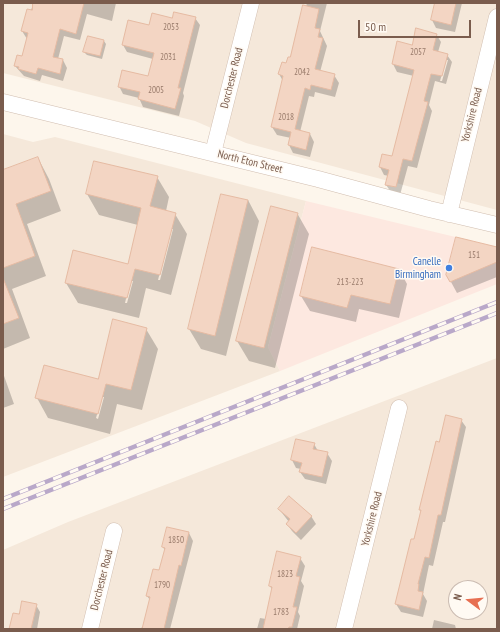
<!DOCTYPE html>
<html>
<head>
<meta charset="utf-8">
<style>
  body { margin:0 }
  #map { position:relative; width:500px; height:632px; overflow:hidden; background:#fdf6ec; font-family:"PT Sans Narrow",sans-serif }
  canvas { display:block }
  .frame { position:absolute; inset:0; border:4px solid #7a5c4d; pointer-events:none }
  .north { position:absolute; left:448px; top:580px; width:40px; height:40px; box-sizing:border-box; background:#fffaf3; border:1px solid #cabbb1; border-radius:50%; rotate:286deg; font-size:11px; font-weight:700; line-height:16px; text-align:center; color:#7a5c4d }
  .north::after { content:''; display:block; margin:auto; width:14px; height:18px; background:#e76f51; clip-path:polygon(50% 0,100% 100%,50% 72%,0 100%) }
  .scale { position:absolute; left:358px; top:20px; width:113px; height:18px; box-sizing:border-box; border:2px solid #7a5c4d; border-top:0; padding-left:5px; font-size:12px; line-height:14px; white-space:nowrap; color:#7a5c4d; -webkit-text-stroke:3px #fffaf3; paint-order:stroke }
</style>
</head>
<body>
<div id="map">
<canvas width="500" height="632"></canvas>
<div class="frame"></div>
<div class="north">N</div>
<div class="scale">50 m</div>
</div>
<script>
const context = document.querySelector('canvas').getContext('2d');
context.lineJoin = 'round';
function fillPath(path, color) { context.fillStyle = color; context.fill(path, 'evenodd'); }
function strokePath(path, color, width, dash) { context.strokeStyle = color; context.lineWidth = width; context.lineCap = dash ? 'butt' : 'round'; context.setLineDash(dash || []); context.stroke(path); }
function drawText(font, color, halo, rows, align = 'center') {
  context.font = font + ' "PT Sans Narrow",sans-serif'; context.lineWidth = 3; context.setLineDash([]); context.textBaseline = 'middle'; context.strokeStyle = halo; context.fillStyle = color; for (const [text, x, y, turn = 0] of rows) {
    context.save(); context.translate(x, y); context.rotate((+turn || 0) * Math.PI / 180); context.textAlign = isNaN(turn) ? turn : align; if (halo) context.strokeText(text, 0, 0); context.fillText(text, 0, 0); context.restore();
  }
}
const residential = new Path2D(`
  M 3,3 L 497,3 L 497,210 L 246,143 L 195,121 L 3,73 Z
  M 3,134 L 33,142 L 55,137 L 306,201 L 268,347 L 280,371 L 3,477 Z
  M 497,358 L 497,629 L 3,629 L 3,550 L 68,522 ZM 456,588 L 480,588 L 480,612 L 456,612 Z`);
const commercial = new Path2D(`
  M 306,201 L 497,247 L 497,284 L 280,371 L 268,347 Z`);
const shadow = new Path2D(`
  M 34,3 L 116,3 L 112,21 L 87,14 L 80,40 L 64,36 L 58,59 L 63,60 L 67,68 L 63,81 L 42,75 L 40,81 L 24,76 L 15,66 L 22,57 L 27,39 L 22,31 Z
  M 307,3 L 327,3 L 320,31 L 327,46 L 320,72 L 334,75 L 339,83 L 335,97 L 315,92 L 314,97 L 309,96 L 300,132 L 310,134 L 314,142 L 310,157 L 293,153 L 289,145 L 291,138 L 277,135 L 272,127 L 283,81 L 279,74 L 291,59 Z
  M 436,3 L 462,3 L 455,32 L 436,28 L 432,20 Z
  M 195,18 L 200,25 L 183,93 L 184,96 L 179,116 L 143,107 L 139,98 L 123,94 L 119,86 L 149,77 L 153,59 L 127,52 L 123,45 L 150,26 L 173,19 Z
  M 436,34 L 441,42 L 438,52 L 447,55 L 452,62 L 446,84 L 435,81 L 429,105 L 432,111 L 417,168 L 408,166 L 400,195 L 391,192 L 386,185 L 389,176 L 384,175 L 380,167 L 393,157 L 414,76 L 397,72 L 393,64 L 412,46 ZM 446,60 L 448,60 L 442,81 L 440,81 Z
  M 104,41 L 106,44 L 102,59 L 87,55 L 84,52 Z
  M 38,158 L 49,179 L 61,211 L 27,224 L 46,276 L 12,289 L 30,338 L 3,349 L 3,171 Z
  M 95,162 L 157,177 L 169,197 L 166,211 L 175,214 L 187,234 L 171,295 L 146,288 L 139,318 L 78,303 L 66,283 L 129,265 L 138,225 L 99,215 L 87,194 ZM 171,229 L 173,229 L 160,280 L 158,280 ZM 130,281 L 133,281 L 127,303 L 125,303 Z
  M 248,200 L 259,221 L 226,356 L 201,349 L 189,329 Z
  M 297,213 L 309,234 L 275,368 L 249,361 L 237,341 Z
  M 497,248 L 497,277 L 457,293 L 451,282 Z
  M 399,269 L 407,284 L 399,318 L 359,309 L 356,322 L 310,311 L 301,296 Z
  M 146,329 L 158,349 L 142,410 L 117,404 L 110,434 L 48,418 L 37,398 L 99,380 ZM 102,397 L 104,397 L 98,419 L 96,418 Z
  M 3,373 L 14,404 L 3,408 Z
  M 461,420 L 466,427 L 445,522 L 443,522 L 433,566 L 429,565 L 423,594 L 427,601 L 423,617 L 401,612 L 396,604 L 415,541 L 422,513 L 420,510 L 440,443 Z
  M 314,444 L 318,451 L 327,453 L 332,461 L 326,484 L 305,479 L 300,472 L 301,469 L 296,468 L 292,460 Z
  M 279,509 L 311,516 L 316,524 L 301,540 L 292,531 L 287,524 L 289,522 Z
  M 189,533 L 193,541 L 170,629 L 141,629 L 142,627 L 143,627 L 150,600 L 147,596 L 160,572 L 165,551 L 163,547 Z
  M 300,558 L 305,566 L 301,581 L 304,586 L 298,612 L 300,616 L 297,629 L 257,629 L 260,618 L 266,619 L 272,590 L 270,586 Z
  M 36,605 L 40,612 L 37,629 L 10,629 L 19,615 Z
  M 434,620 L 455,625 L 456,629 L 432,629 Z`);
const building = new Path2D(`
  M 33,3 L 84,3 L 76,34 L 60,29 L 53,57 L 63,59 L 60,74 L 38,68 L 36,74 L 18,69 L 19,67 L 14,66 L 17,55 L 22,56 L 28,33 L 21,31 L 27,9 L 32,10 Z
  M 435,3 L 456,3 L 451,25 L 431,20 Z
  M 303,5 L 319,9 L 315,28 L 320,29 L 318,37 L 323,38 L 315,69 L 335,74 L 331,90 L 311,85 L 310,90 L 305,88 L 295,129 L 310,133 L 306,150 L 288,145 L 291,132 L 271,127 L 283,76 L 278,74 L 282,62 L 286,63 L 288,57 L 290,57 Z
  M 174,12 L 196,17 L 178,88 L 181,88 L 175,109 L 138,99 L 140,92 L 118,87 L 122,70 L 148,76 L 154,53 L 122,45 L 128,20 L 149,25 L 152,13 L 172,18 Z
  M 416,28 L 437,34 L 433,50 L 448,54 L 442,76 L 431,74 L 424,101 L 428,102 L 412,161 L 403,159 L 396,187 L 385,185 L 389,170 L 379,167 L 382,154 L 392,156 L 414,70 L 392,64 L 397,41 L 412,45 Z
  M 88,36 L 104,40 L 100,56 L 83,52 Z
  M 38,157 L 51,191 L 16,204 L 35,256 L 3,268 L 3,170 Z
  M 94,161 L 158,176 L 150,206 L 176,213 L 160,275 L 135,269 L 127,298 L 65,283 L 73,250 L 128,264 L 141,208 L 86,194 Z
  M 221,194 L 248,200 L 215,336 L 188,329 Z
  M 271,206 L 298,213 L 264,348 L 236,341 Z
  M 456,237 L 497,247 L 497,262 L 450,282 L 446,275 Z
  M 312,247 L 399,269 L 390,304 L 351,295 L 347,308 L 300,296 Z
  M 3,278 L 19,318 L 3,324 Z
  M 113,319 L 147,328 L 131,390 L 106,384 L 98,414 L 35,398 L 44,365 L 98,379 Z
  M 446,415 L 462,419 L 441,515 L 438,515 L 429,558 L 425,557 L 418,584 L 419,584 L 418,591 L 423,592 L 419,610 L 395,604 L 411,539 L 414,539 L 421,510 L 419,510 L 436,441 L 439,442 Z
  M 296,439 L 315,443 L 313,449 L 328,452 L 322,477 L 299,472 L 302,463 L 291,460 Z
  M 289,496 L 312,516 L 296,533 L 286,524 L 290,519 L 278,509 Z
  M 167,527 L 189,532 L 181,566 L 179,565 L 164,629 L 142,629 L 150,597 L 146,596 L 153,569 L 159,570 L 165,548 L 162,547 Z
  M 277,551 L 301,557 L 296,576 L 300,577 L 293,607 L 297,607 L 292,627 L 289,627 L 288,629 L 263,629 L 272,587 L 269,586 Z
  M 22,601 L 37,604 L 31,629 L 9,629 L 13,613 L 19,614 Z`);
const minor = new Path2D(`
  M 3,102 L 318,179 L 429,209 L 497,225
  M 213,153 L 251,3
  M 449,214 L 497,17
  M 90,629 L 114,531
  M 344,629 L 399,408`);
const rail = new Path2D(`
  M 3,499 L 497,302
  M 3,509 L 497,313`);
const markers = [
  [449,268,4,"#3f7fe0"]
];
const numberNames = [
  ["2053",171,27],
  ["2057",418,52],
  ["2031",168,57],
  ["2042",302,72],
  ["2005",156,90],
  ["2018",286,117],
  ["151",474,255],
  ["213-223",350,282],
  ["1850",176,540],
  ["1823",285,574],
  ["1790",162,585],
  ["1783",281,612]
];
const streetNames = [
  ["Dorchester Road",232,78,-76],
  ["Yorkshire Road",472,115,-76],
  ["North Eton Street",250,162,14],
  ["Yorkshire Road",372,519,-76],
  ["Dorchester Road",102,580,-76]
];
const shopNames = [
  ["Canelle",441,262],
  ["Birmingham",441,275]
];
fillPath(residential, '#f5e8da');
fillPath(commercial, '#fde8e0');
fillPath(shadow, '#0003');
fillPath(building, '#f3d5c3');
strokePath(building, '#e6bba3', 1);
strokePath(minor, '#d1beb0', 17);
strokePath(minor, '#fff', 16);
strokePath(rail, '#b9a8c9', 4.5);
strokePath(rail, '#fffaf3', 3, [9]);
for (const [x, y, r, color] of markers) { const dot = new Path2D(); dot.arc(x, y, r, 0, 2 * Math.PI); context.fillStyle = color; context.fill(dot); strokePath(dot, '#fffaf3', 1.5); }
drawText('9px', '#987a6a', null, numberNames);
drawText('11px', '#7a5c4d', '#fffaf3', streetNames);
drawText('11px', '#366cbe', '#fffaf3', shopNames, 'right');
</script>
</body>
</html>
